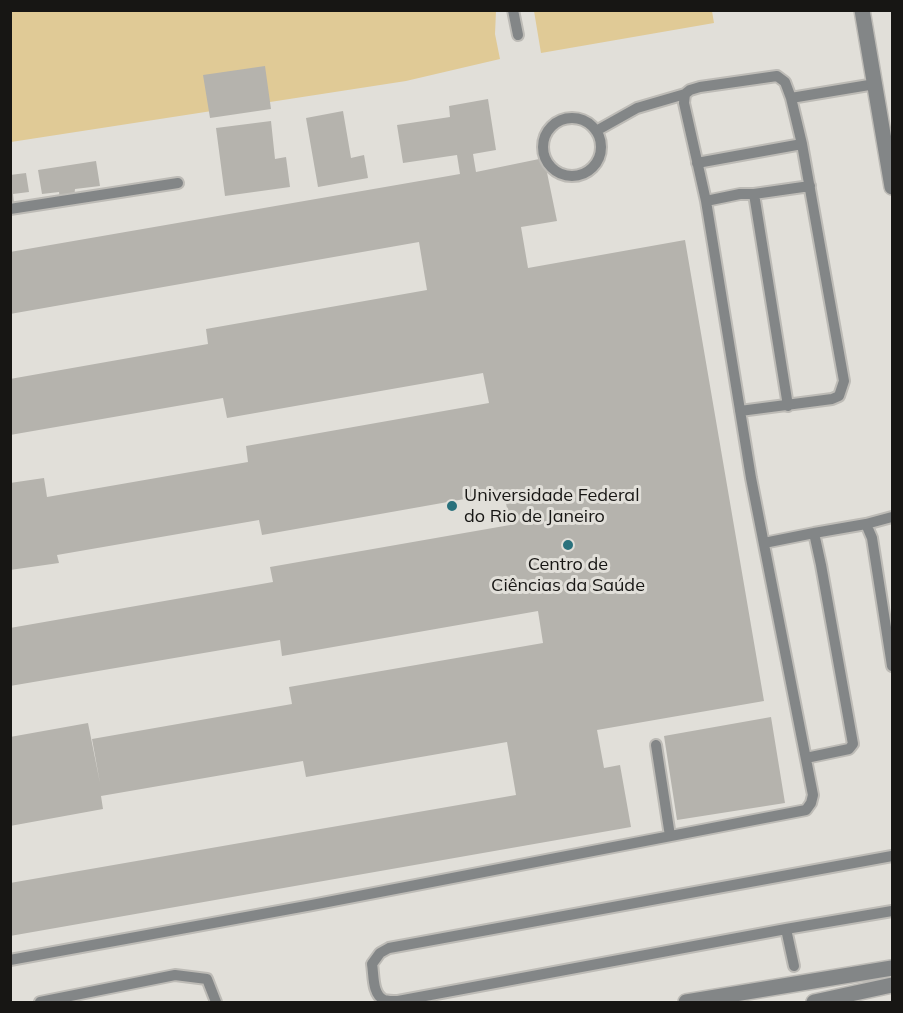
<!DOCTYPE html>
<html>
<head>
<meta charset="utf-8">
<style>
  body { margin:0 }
  #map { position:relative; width:903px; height:1013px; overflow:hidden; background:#e1dfd9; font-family:Mulish,sans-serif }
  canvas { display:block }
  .frame { position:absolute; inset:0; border:12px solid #171614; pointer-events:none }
</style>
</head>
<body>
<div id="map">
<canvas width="903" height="1013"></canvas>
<div class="frame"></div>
</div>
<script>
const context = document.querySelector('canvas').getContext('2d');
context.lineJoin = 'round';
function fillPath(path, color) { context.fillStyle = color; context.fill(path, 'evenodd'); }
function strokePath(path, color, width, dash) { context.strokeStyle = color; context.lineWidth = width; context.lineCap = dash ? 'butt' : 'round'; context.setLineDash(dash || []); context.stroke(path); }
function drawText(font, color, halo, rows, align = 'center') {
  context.font = font + ' Mulish,sans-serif'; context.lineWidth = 6; context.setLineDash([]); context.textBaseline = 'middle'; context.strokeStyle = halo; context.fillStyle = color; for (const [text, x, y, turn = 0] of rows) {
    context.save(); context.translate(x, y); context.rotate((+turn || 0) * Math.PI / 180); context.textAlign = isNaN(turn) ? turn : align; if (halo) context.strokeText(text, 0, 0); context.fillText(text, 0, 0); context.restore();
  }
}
const green = new Path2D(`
  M 11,11 L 496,11 L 495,34 L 500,59 L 406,81 L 11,142 Z
  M 534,11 L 712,11 L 714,23 L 541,53 Z`);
const building = new Path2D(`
  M 265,66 L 271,109 L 210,118 L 203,75 Z
  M 488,99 L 496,150 L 473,154 L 476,172 L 544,158 L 557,221 L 521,227 L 528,268 L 685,240 L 764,701 L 597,730 L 604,768 L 620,765 L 631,827 L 10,936 L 10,883 L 516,795 L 507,742 L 306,777 L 303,761 L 101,796 L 103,809 L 10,826 L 10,737 L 88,723 L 100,783 L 92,739 L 292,704 L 289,687 L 543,643 L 538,611 L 282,656 L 280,640 L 10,686 L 10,628 L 273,582 L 270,567 L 510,525 L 504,492 L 262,535 L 259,520 L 57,555 L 59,563 L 10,570 L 10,483 L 44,478 L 47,497 L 248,462 L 246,446 L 489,403 L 483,373 L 227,418 L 223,398 L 10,435 L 10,379 L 208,344 L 206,329 L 427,290 L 419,242 L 10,314 L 10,252 L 460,174 L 457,155 L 403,163 L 397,125 L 450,117 L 449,106 Z
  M 343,111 L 351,158 L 364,155 L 368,178 L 318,187 L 306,118 Z
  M 271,121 L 275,159 L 286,157 L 290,187 L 225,196 L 216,128 Z
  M 96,161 L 100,186 L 75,189 L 74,199 L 60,201 L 59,192 L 42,194 L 38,170 Z
  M 26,173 L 29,192 L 13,194 L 14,204 L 10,205 L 10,175 Z
  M 771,717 L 785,803 L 677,820 L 664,736 Z`);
const service = new Path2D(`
  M 513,10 L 518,35
  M 791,98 L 875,84
  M543 147a29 29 0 1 1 58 0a29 29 0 1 1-58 0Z
  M 596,131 L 637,108 L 685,94
  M 697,163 L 802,144
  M 754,194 L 810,186
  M 706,201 L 740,194 L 754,194 L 788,406
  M 10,209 L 178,183
  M 866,524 L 892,517
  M 764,543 L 814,533
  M 656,745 L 670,836
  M 806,758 L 849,749 L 853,744 L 821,565 L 814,533 L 866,524 L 872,538 L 892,666
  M 892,856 L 389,948 L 380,953 L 372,964 C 374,975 372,994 384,1000 C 388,1001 394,1001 398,1001 L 786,929 L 892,911
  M 786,929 L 794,966
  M 10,960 L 312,905 L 806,810 L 811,803 L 813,795 L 751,478 L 706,201 L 684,103 L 685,94 L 690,90 L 700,87 L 777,76 L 785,82 L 791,98 L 802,144 L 844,381 L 839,396 L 832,399 L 740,411
  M 40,1002 L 175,975 L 207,979 L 216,1002`);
const tertiary = new Path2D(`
  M 862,10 L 892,187
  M 686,1002 L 892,968
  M 814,1002 L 892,985`);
const markers = [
  [452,506,6,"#29717c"],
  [568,545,6,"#29717c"]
];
const poiNames = [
  ["Universidade Federal",464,496],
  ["do Rio de Janeiro",464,517],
  ["Centro de",568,565,"center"],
  ["Ciências da Saúde",568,586,"center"]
];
fillPath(green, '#e0ca96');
fillPath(building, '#b5b3ad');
strokePath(service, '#bdbbb6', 14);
strokePath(tertiary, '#bdbbb6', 18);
strokePath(service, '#838687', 10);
strokePath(tertiary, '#838687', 15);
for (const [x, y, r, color] of markers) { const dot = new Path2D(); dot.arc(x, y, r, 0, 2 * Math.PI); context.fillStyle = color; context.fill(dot); strokePath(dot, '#e1dfd9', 2); }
drawText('18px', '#171614', '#e1dfd9', poiNames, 'left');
</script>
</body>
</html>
